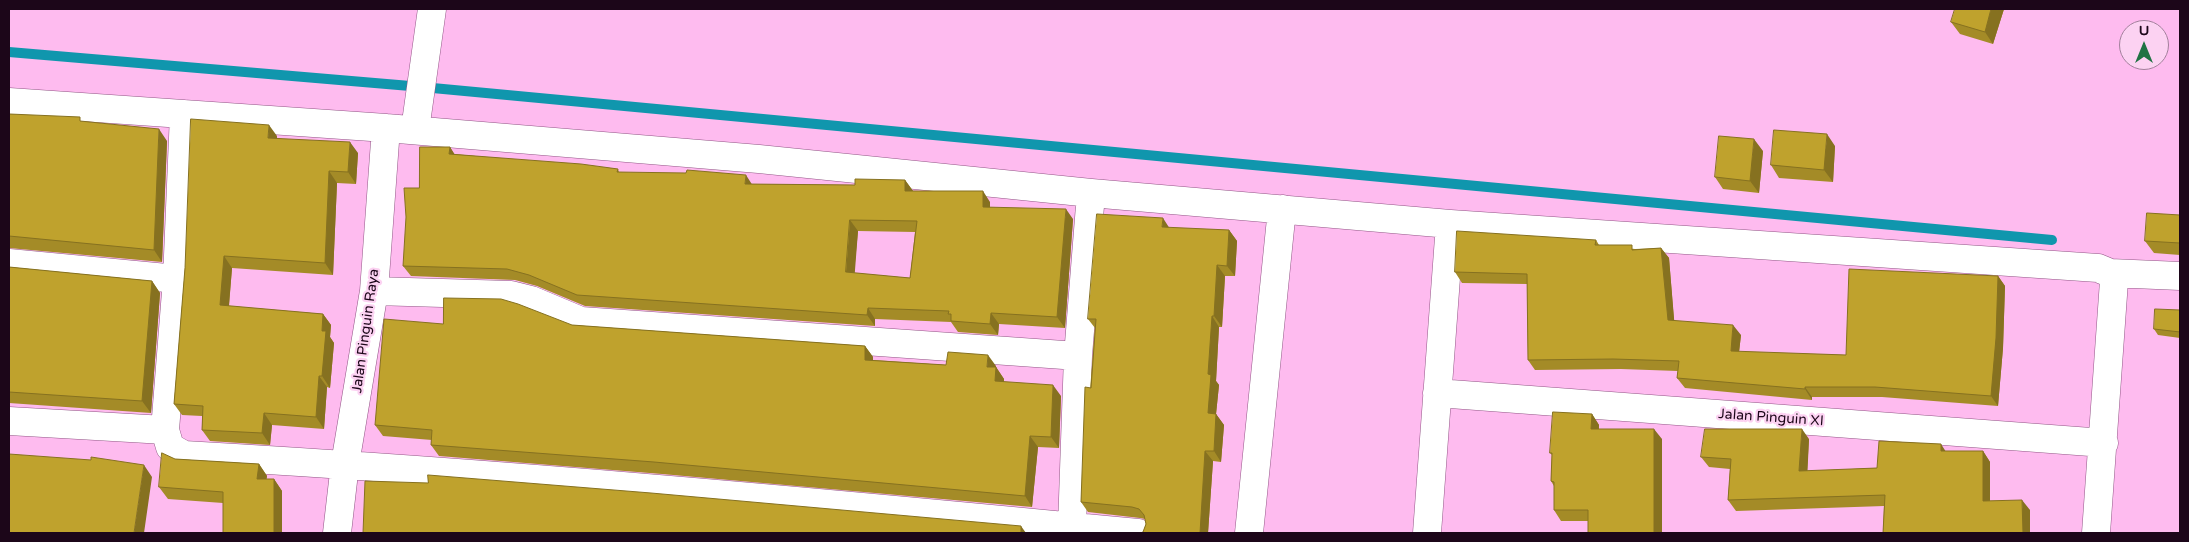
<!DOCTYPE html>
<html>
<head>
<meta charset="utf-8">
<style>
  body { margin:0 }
  #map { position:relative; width:2189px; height:542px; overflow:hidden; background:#febbef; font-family:"Varela Round",sans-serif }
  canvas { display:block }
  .frame { position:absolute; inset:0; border:10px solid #1c0619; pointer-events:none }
  .north { position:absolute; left:2119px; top:20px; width:50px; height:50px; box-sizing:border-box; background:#fcd2f2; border:1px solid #a2809b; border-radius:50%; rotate:0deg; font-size:14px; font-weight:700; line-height:20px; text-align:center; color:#1c0619 }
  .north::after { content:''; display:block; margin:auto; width:18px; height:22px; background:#207344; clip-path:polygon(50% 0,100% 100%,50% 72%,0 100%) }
</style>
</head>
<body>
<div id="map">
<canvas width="2189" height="542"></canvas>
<div class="frame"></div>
<div class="north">U</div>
</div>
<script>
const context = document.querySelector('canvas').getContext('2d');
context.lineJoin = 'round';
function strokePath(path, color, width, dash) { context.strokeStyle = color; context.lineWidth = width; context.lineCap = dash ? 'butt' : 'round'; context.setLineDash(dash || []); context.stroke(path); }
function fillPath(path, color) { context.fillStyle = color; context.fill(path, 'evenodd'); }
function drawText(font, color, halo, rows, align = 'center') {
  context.font = font + ' "Varela Round",sans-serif'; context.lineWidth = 4.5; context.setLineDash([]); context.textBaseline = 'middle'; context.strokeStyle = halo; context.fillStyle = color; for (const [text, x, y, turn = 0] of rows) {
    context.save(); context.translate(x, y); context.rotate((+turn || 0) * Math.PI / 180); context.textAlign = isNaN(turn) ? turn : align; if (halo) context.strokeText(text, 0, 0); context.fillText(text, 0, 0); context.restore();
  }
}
const stream = new Path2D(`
  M 9,52 L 422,87 L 2052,240`);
const street = new Path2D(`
  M 9,102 L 386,128 L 759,159 L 1091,193 L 1450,224 L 2098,268 L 2110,273 L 2114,281 L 2096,533
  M 184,114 L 177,279 L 165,430 L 170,447 L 184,455 C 502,473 820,502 1138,533
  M 415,130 L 432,9
  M 9,263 L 177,279
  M 2110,273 L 2180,276
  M 374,291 L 511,295 L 531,300 L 581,321 L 1078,356
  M 1437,393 L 2104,443
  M 9,421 L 165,430
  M 1072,527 L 1078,356 L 1091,193
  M 337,533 L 345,464 L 374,291 L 386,128
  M 1249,533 L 1282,209
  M 1427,533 L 1450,224`);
const wall = new Path2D(`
  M 2004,9 L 1993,44 L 1960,34 L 1951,22 Z
  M 9,114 L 83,122 L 167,141 L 162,262 L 9,248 Z
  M 277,136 L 277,138 L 358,153 L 356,184 L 337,183 L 333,275 L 232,268 L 229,306 L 323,314 L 331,325 L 330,337 L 334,343 L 330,388 L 327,387 L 324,429 L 272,425 L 270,445 L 210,441 L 202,430 L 202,416 L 182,415 L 174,404 L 185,268 Z
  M 1835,146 L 1833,182 L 1779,178 L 1771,165 Z
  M 450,147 L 454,154 L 618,169 L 619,172 L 751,184 L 855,185 L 905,180 L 913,191 L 990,202 L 990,207 L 1073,219 L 1065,328 L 999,324 L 998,335 L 958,332 L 951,322 L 875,319 L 875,326 L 585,306 L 537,286 L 515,280 L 411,276 L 403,266 L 419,188 ZM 858,231 L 915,232 L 910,278 L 854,273 Z
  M 1763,151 L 1759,193 L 1723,189 L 1715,177 Z
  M 2180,215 L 2180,255 L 2154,253 L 2145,241 Z
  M 1170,228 L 1229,230 L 1237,241 L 1235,276 L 1225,276 L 1222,327 L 1219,327 L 1216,381 L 1219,385 L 1216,414 L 1224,425 L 1221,462 L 1213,461 L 1208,533 L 1141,533 L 1143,532 L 1146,524 L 1145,519 L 1140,518 L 1088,512 L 1081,502 L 1095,328 L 1088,319 Z
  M 1596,240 L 1599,245 L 1635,249 L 1661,248 L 1669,258 L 1674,321 L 1741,335 L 1739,352 L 1846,355 L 1998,276 L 2005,286 L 2003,348 L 1998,406 L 1882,397 L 1812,397 L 1812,400 L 1685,388 L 1677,378 L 1678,371 L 1621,369 L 1535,370 L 1528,360 L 1527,284 L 1462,283 L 1455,272 Z
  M 9,267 L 152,281 L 160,293 L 151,413 L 9,403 Z
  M 2180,310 L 2180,338 L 2158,335 L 2154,329 Z
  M 443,324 L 572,325 L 865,346 L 873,357 L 873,360 L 946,365 L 996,366 L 996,367 L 1004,379 L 1004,382 L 1061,396 L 1059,448 L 1038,447 L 1032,507 L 662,474 L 439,456 L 431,445 L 432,440 L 383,436 L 375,425 Z
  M 1592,414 L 1599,425 L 1599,429 L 1662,439 L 1662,533 L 1588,521 L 1561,521 L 1554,510 L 1554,486 L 1551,481 L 1552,455 L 1550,453 Z
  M 1809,439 L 1807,471 L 1877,468 L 1946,451 L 1983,451 L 1990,462 L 1990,501 L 2030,510 L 2030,533 L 1883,533 L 1884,506 L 1736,511 L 1728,500 L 1730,469 L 1709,467 L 1701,457 Z
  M 175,459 L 259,464 L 267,476 L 266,479 L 274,479 L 282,491 L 282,533 L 223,503 L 168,499 L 159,487 Z`);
const shadedWall = new Path2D(`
  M 1991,9 L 2004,9 L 1993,44 L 1985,32 Z
  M 269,125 L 277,136 L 276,149 L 268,138 Z
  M 159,129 L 167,141 L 162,262 L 154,250 Z
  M 1827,134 L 1835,146 L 1833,182 L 1824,170 Z
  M 1754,139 L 1763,151 L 1759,193 L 1750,181 Z
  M 350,142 L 358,153 L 356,184 L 348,172 Z
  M 450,147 L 457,158 L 449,154 Z
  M 329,171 L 337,183 L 333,275 L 325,263 Z
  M 746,175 L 753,186 L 745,184 Z
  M 905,180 L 913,191 L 912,202 L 905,191 Z
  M 983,191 L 990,202 L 990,218 L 983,207 Z
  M 1066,209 L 1073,219 L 1065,328 L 1057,317 Z
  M 1163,218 L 1170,229 L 1162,227 Z
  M 850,220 L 858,231 L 854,283 L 846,272 Z
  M 1229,230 L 1237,241 L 1235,276 L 1227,266 Z
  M 1661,248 L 1669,258 L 1675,330 L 1668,320 Z
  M 224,256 L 232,268 L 228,316 L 220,305 Z
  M 1217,265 L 1225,276 L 1222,327 L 1214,316 Z
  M 1998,276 L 2005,286 L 2003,348 L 1998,406 L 1991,396 Z
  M 152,281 L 160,293 L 151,413 L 142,401 Z
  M 868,308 L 875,319 L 875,326 L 867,315 Z
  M 991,313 L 999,324 L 998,335 L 990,324 Z
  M 323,314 L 331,325 L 330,337 L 334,343 L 330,388 L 322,376 L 322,331 Z
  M 1212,316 L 1219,327 L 1216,381 L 1219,385 L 1215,424 L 1208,413 L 1208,374 Z
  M 1733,325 L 1741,335 L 1738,361 L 1731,351 Z
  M 865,346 L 873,357 L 873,371 L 865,360 Z
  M 988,355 L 996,366 L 995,378 L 987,367 Z
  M 996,367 L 1004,379 L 1003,393 L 995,381 Z
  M 319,376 L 327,387 L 324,429 L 316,417 Z
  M 1053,385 L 1061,396 L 1059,448 L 1051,437 Z
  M 1805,387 L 1812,397 L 1812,400 L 1805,389 Z
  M 264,413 L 272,425 L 270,445 L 262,433 Z
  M 1216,414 L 1224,425 L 1221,462 L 1214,451 Z
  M 1592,414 L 1599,425 L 1598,439 L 1591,429 Z
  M 1654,429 L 1662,439 L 1662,533 L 1654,533 Z
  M 1802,429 L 1809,439 L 1807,481 L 1799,471 Z
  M 1030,436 L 1038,447 L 1032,507 L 1025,496 Z
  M 1941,444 L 1948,455 L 1941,451 Z
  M 1205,451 L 1213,461 L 1208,533 L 1200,533 Z
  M 1983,451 L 1990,462 L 1990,511 L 1983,501 Z
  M 259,464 L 267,476 L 265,491 L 257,479 Z
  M 144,465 L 152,477 L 144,533 L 134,533 Z
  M 274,479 L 282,491 L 282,533 L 274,533 Z
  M 2022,500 L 2030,510 L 2030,533 L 2023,533 Z
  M 1021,526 L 1026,533 L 1021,533 Z`);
const building = new Path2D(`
  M 1955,9 L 1991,9 L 1985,32 L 1951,22 Z
  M 9,114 L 80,117 L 80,121 L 159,129 L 154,250 L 9,236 Z
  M 191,119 L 269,125 L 268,138 L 350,142 L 348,172 L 329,171 L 325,263 L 224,256 L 220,305 L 323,314 L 322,331 L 326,331 L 322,376 L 319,376 L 316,417 L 264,413 L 262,433 L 202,430 L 203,406 L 174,404 L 185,268 Z
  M 1774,130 L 1827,134 L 1824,170 L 1771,165 Z
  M 1719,136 L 1754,139 L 1750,181 L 1715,177 Z
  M 420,147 L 450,147 L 449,154 L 581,164 L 618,169 L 617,172 L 686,173 L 687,170 L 746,175 L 745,184 L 855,185 L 855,179 L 905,180 L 905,191 L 983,191 L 983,207 L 1066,209 L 1057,317 L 991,313 L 990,324 L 951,321 L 951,314 L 948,314 L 949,311 L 868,308 L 867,315 L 577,295 L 529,275 L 507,269 L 403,266 L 406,217 L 404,188 L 419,188 ZM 850,220 L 917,221 L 910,278 L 846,272 Z
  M 2147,213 L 2180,215 L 2180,243 L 2145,241 Z
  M 1097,214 L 1163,218 L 1162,227 L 1229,230 L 1227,266 L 1217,265 L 1214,316 L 1212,316 L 1208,374 L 1211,375 L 1208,413 L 1216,414 L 1214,451 L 1205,451 L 1200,533 L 1141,533 L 1143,532 L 1146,524 L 1144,515 L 1139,509 L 1132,507 L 1081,502 L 1085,387 L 1091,388 L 1096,319 L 1088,319 Z
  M 1457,231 L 1596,240 L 1595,245 L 1632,245 L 1632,250 L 1661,248 L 1668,320 L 1733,325 L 1731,351 L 1846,355 L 1849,269 L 1998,276 L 1996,338 L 1991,396 L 1875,387 L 1805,387 L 1805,389 L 1677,378 L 1679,361 L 1613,359 L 1528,360 L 1527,274 L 1455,272 Z
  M 9,267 L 152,281 L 142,401 L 9,392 Z
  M 444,298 L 501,299 L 518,304 L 572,325 L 865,346 L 865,360 L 946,365 L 948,352 L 988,355 L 987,367 L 996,367 L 995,381 L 1053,385 L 1051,437 L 1030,436 L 1025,496 L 654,462 L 431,445 L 432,430 L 375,425 L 384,319 L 443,324 Z
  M 2155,309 L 2180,310 L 2180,332 L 2154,329 Z
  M 1553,412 L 1592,414 L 1591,429 L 1654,429 L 1654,533 L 1588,533 L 1588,510 L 1554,510 L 1554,482 L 1551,481 L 1552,453 L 1550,453 Z
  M 1705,429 L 1802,429 L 1799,471 L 1877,468 L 1879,441 L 1941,444 L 1941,451 L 1983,451 L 1983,501 L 2022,500 L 2023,533 L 1883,533 L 1885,495 L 1728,500 L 1731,459 L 1701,457 Z
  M 162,453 L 175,459 L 259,464 L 257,479 L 274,479 L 274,533 L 223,533 L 223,492 L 159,487 Z
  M 9,454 L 91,460 L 91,457 L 144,465 L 134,533 L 9,533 Z
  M 428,475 L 651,493 L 1021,526 L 1021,533 L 363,533 L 365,481 L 428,483 Z`);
const streetNames = [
  ["Jalan Pinguin Raya",366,331,-82],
  ["Jalan Pinguin XI",1771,418,4]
];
strokePath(stream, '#1096ad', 10);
strokePath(street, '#925686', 29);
strokePath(street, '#fff', 28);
fillPath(wall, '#a48b27');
fillPath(shadedWall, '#867120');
fillPath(building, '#bfa22d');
strokePath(building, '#867120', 1);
drawText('14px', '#1c0619', '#fcd2f2', streetNames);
</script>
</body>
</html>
